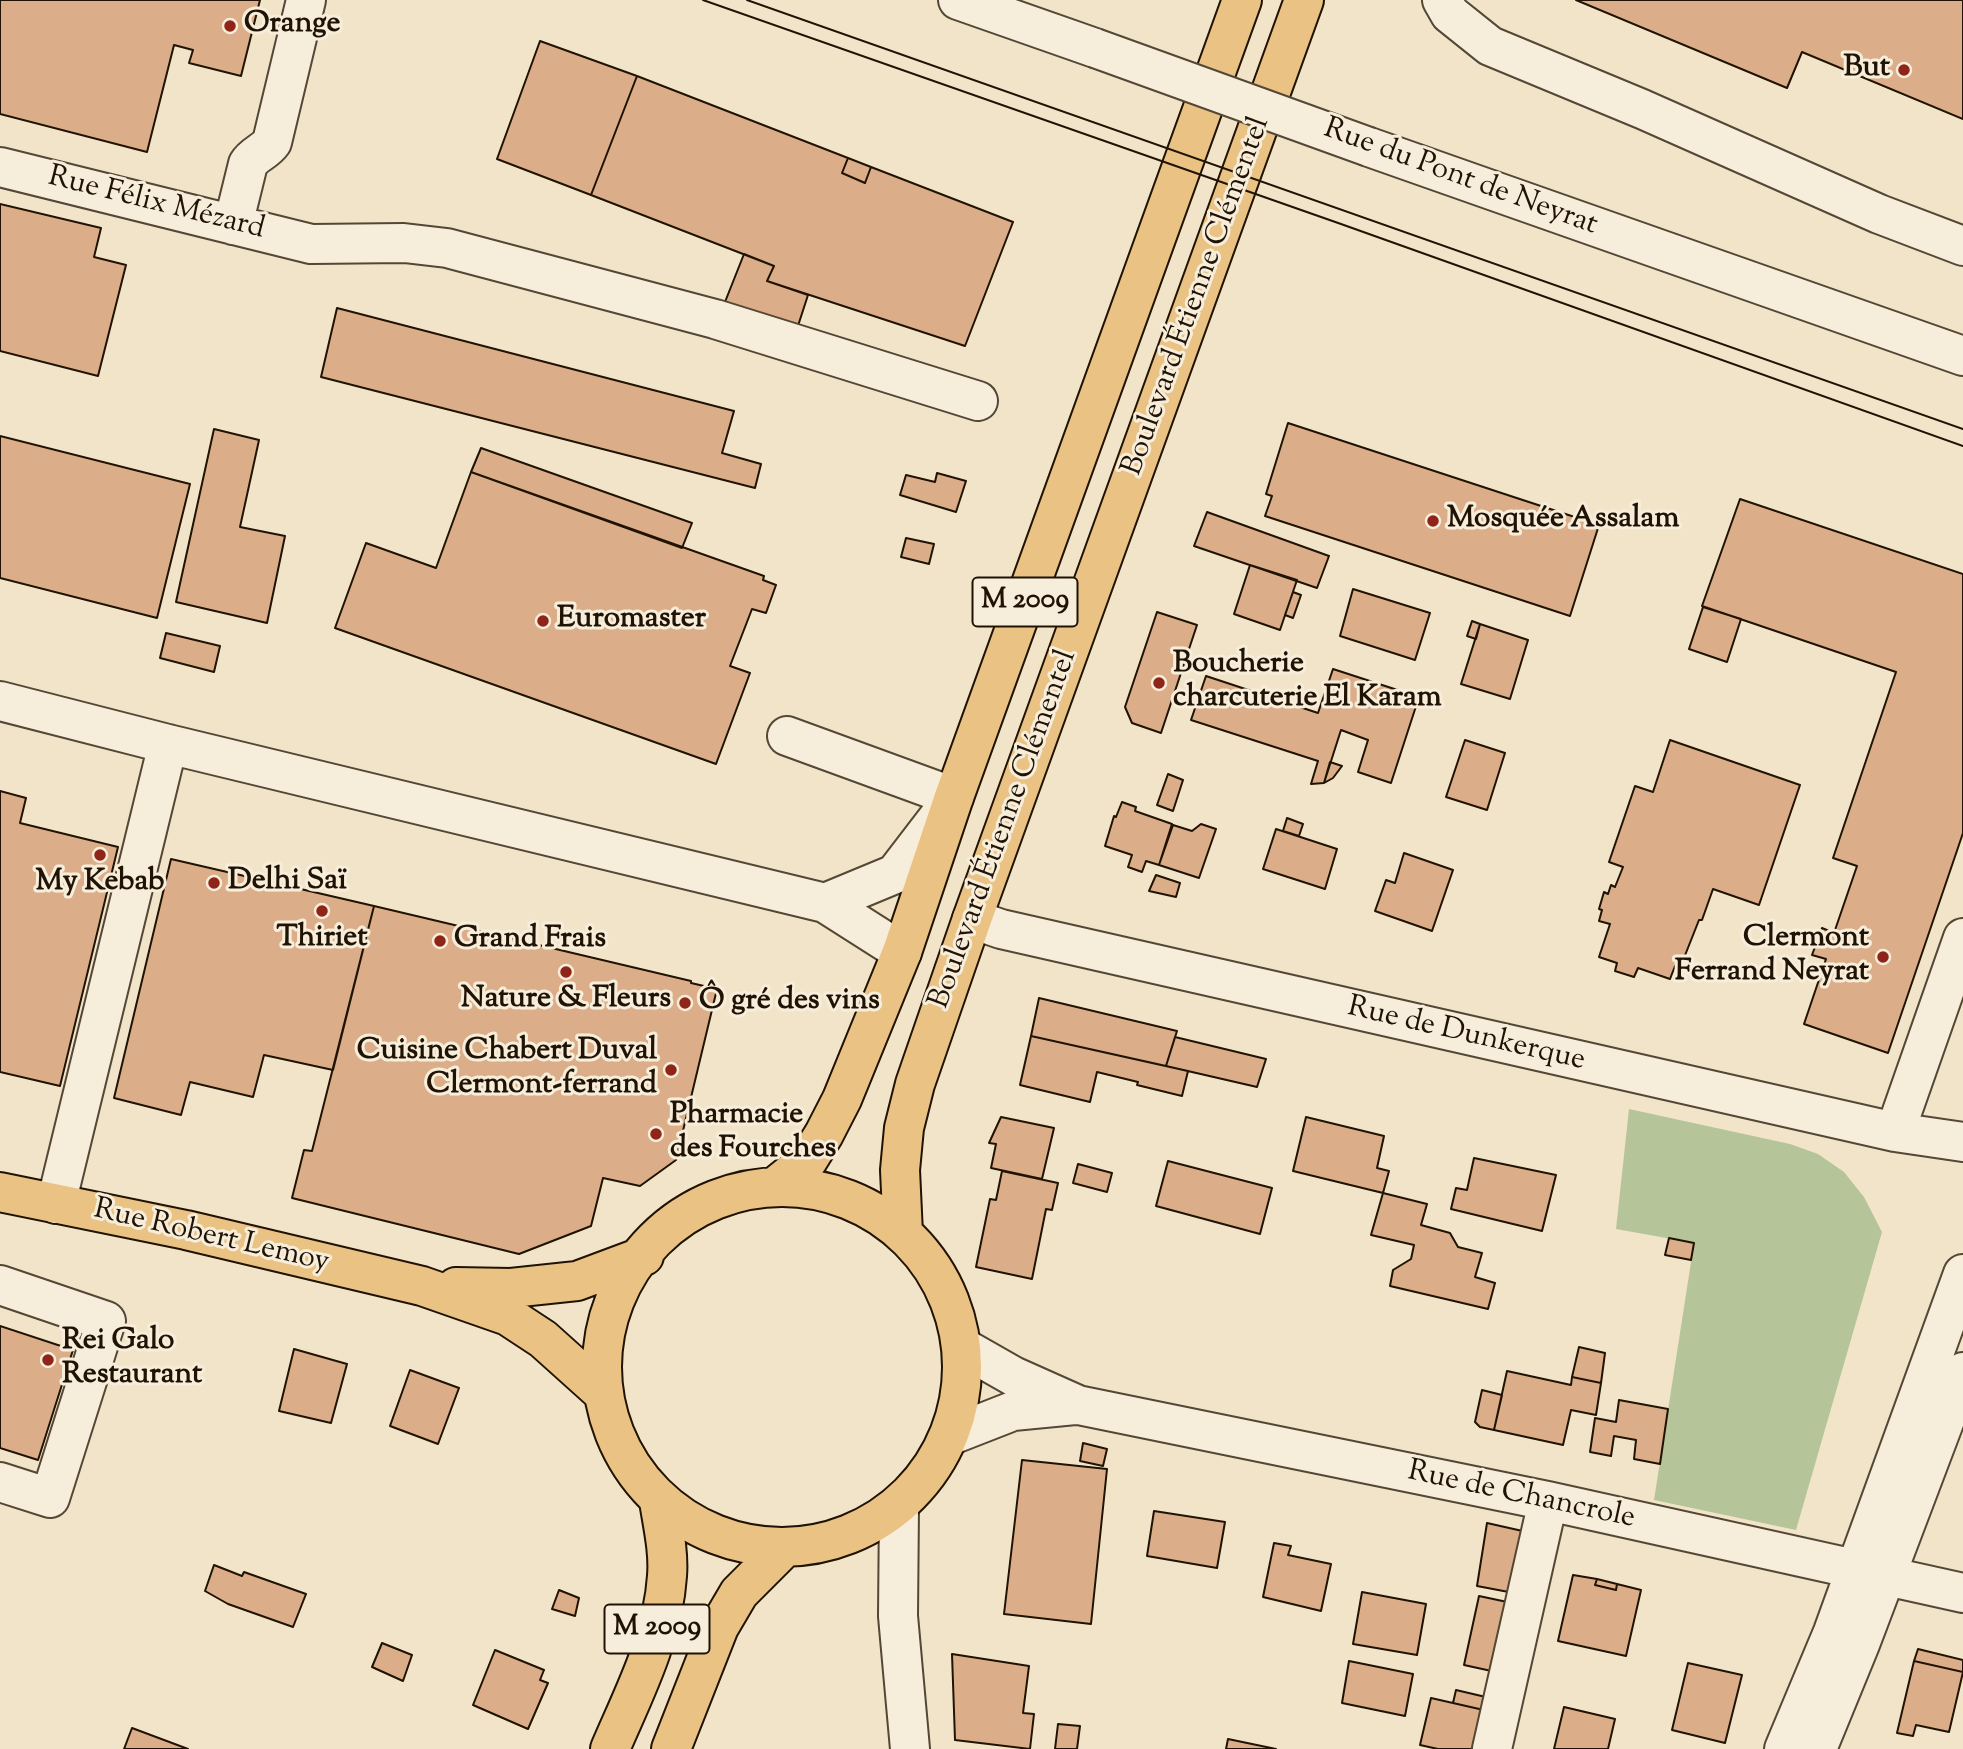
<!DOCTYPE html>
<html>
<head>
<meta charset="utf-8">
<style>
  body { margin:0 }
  canvas { display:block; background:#f2e4c8 }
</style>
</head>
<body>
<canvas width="1963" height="1749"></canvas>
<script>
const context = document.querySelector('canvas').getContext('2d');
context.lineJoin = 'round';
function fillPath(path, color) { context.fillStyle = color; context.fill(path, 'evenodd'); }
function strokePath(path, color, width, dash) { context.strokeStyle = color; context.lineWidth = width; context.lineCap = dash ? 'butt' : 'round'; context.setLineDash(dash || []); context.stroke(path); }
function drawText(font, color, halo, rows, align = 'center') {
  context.font = font + ' "Sorts Mill Goudy",serif'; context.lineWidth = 6; context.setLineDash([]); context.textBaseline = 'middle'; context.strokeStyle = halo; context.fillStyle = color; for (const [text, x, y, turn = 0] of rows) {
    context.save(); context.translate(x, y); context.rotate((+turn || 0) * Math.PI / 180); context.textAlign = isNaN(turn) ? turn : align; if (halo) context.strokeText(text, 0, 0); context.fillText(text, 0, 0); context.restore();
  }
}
const green = new Path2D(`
  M 1629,1109 L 1790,1144 L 1818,1154 L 1844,1172 L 1864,1197 L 1882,1232 L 1796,1530 L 1654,1500 L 1694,1243 L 1616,1229 Z`);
const building = new Path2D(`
  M 0,0 L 260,0 L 241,76 L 189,63 L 193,50 L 174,45 L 147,152 L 0,114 Z
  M 1576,0 L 1963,0 L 1963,119 L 1802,52 L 1787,88 Z
  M 540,41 L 637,76 L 591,195 L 497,159 Z
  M 637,76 L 848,158 L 842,173 L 865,183 L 871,167 L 1013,222 L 965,346 L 767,281 L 774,266 L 591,195 Z
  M 848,158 L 871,167 L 865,183 L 842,173 Z
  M 0,204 L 101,228 L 94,257 L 126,265 L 98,376 L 0,351 Z
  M 744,254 L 774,266 L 767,281 L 808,295 L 796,332 L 723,307 Z
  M 337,308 L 734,411 L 722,453 L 761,464 L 755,488 L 321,377 Z
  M 1288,423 L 1599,525 L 1570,616 L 1265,516 L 1272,496 L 1266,494 Z
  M 214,429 L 259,440 L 240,527 L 285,536 L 267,623 L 176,602 Z
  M 0,436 L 190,484 L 157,618 L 0,578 Z
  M 481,448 L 692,523 L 682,548 L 471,472 Z
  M 471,472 L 764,576 L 763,580 L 776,585 L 766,613 L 752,609 L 730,666 L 750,673 L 716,764 L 335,628 L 366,543 L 436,568 Z
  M 937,473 L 966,481 L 956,512 L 900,495 L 906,475 L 935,482 Z
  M 1740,499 L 1963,574 L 1963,833 L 1888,1053 L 1804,1024 L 1826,959 L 1812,955 L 1822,928 L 1834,933 L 1857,866 L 1833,858 L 1896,672 L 1702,606 Z
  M 1207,512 L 1329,556 L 1317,588 L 1194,546 Z
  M 906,538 L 934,544 L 929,564 L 901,557 Z
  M 1250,565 L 1297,580 L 1280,630 L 1234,614 Z
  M 1353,589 L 1430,613 L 1415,660 L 1340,636 Z
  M 1293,592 L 1301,595 L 1293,618 L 1285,615 Z
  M 1703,607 L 1741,619 L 1727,662 L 1689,649 Z
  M 1157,612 L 1197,625 L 1161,733 L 1132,723 L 1125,707 Z
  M 1472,621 L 1480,624 L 1476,639 L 1467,636 Z
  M 1480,624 L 1528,640 L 1510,699 L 1461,684 Z
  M 166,633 L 220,646 L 214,672 L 160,658 Z
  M 1333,669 L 1419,697 L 1391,783 L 1358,772 L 1368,740 L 1341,730 L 1324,783 L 1311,784 L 1318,761 L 1191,720 L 1206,676 L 1318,713 Z
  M 1465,740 L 1505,753 L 1487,810 L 1446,797 Z
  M 1670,740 L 1800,785 L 1759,905 L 1713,889 L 1702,920 L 1699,920 L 1680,968 L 1675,966 L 1670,979 L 1638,968 L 1634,977 L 1615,971 L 1617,963 L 1599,957 L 1610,924 L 1599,921 L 1602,910 L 1599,909 L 1604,892 L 1608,894 L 1611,885 L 1615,887 L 1623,867 L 1609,862 L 1635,786 L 1653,792 Z
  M 1330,762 L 1342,766 L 1333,778 L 1324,783 Z
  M 1168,774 L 1183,780 L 1173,811 L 1157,805 Z
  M 0,791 L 26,798 L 20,823 L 118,847 L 60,1086 L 0,1072 Z
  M 1122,802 L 1136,807 L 1135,811 L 1172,824 L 1159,865 L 1146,861 L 1142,872 L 1128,867 L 1132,855 L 1105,846 L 1114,816 L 1116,817 Z
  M 1287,818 L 1303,824 L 1299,836 L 1283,831 Z
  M 1201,824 L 1216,829 L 1199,878 L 1159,865 L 1173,825 L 1192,831 Z
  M 1276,829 L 1337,849 L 1325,889 L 1263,869 Z
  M 1404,853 L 1453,870 L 1432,931 L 1375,911 L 1386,880 L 1395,883 Z
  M 171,859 L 374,906 L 333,1070 L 264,1055 L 253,1097 L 190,1082 L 181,1115 L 114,1098 Z
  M 1156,875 L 1180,883 L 1176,897 L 1149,891 Z
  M 374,906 L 691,981 L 691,983 L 717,989 L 676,1160 L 640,1186 L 603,1178 L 591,1226 L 519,1254 L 292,1198 L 304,1150 L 312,1151 Z
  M 1039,998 L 1177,1031 L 1166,1066 L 1031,1036 Z
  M 1031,1036 L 1188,1071 L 1182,1096 L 1137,1085 L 1138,1082 L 1097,1072 L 1090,1102 L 1020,1085 Z
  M 1175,1037 L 1266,1059 L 1257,1087 L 1166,1066 Z
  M 1001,1117 L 1054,1128 L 1042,1179 L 991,1168 L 996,1144 L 989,1143 Z
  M 1306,1117 L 1384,1136 L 1377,1168 L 1389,1171 L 1383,1193 L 1293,1171 Z
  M 1474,1158 L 1556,1175 L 1542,1231 L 1451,1209 L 1456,1188 L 1467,1190 Z
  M 1168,1161 L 1272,1188 L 1260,1234 L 1156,1206 Z
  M 1078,1164 L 1112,1173 L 1107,1192 L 1073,1183 Z
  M 1002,1171 L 1058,1183 L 1052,1210 L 1046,1209 L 1032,1279 L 976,1267 L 990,1199 L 996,1200 Z
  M 1383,1193 L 1427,1204 L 1421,1225 L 1450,1233 L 1458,1247 L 1482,1253 L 1475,1277 L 1495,1283 L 1488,1309 L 1390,1286 L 1393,1270 L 1411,1259 L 1414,1245 L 1371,1235 Z
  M 1669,1238 L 1694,1243 L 1691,1260 L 1665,1255 Z
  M 0,1326 L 73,1350 L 38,1460 L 0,1448 Z
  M 1579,1347 L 1605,1353 L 1601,1383 L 1572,1377 Z
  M 294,1349 L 347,1364 L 331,1423 L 279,1411 Z
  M 410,1370 L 459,1388 L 438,1444 L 390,1426 Z
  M 1507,1371 L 1571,1385 L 1572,1377 L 1601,1383 L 1596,1415 L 1571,1410 L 1563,1445 L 1494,1430 Z
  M 1482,1390 L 1502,1395 L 1494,1430 L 1480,1427 L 1475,1422 Z
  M 1619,1400 L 1668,1409 L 1660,1464 L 1634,1459 L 1636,1440 L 1614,1436 L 1611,1456 L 1590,1452 L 1595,1418 L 1616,1422 Z
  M 1083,1443 L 1107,1449 L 1103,1466 L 1080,1461 Z
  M 1022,1460 L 1107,1469 L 1091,1624 L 1004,1614 Z
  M 1154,1511 L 1225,1522 L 1217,1568 L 1147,1556 Z
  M 1487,1523 L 1527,1532 L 1514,1593 L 1477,1586 Z
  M 1274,1543 L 1291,1546 L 1288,1555 L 1331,1564 L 1321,1611 L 1263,1597 Z
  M 214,1565 L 242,1576 L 244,1572 L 306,1594 L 293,1627 L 228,1604 L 205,1591 Z
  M 1573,1575 L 1597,1579 L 1595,1585 L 1616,1590 L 1617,1584 L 1641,1590 L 1626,1656 L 1558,1641 Z
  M 1597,1579 L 1617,1584 L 1616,1590 L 1595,1585 Z
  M 559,1590 L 579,1598 L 575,1616 L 552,1609 Z
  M 1362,1592 L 1426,1604 L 1417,1655 L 1353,1644 Z
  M 1479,1596 L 1512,1603 L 1496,1672 L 1464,1665 Z
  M 382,1643 L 412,1655 L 403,1681 L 372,1667 Z
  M 1918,1649 L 1963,1660 L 1963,1672 L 1914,1661 Z
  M 495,1650 L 544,1670 L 540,1680 L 548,1683 L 528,1729 L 473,1705 Z
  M 952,1654 L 1029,1666 L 1023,1713 L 1034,1714 L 1030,1749 L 955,1740 Z
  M 1349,1661 L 1413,1674 L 1405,1716 L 1342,1703 Z
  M 1914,1661 L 1963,1672 L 1949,1732 L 1916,1725 L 1913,1736 L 1897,1733 Z
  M 1688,1663 L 1742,1675 L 1725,1743 L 1672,1730 Z
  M 1456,1690 L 1490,1698 L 1488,1711 L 1453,1703 Z
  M 1431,1698 L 1488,1711 L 1480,1749 L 1438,1749 L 1420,1745 Z
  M 1564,1707 L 1615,1719 L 1608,1749 L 1554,1749 Z
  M 1058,1724 L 1080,1726 L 1077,1749 L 1055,1749 Z
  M 132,1728 L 188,1749 L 124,1749 Z
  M 1228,1739 L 1276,1749 L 1226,1749 Z`);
const minor = new Path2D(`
  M 958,0 L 1095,48
  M 1442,0 L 1450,14 L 1490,46 L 1642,109 L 1879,214 L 1963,246
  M 1369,147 L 1963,356
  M 0,167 L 311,244 L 404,243 L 447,248 L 715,319 L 978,401
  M 233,225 L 248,164 C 254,154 265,152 272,142 L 306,0
  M 0,701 L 168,744 L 825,903 L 902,952
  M 787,736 L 954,797 L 895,874 L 825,903
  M 972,919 L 1001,929 L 1895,1132 L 1963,1142
  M 1895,1132 L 1963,938
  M 56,1204 L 168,744
  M 0,1285 L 106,1321 L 50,1498 L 0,1482
  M 962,1347 L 1013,1376 L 1078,1405 L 1548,1501 L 1963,1593
  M 949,1436 L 1013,1411 L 1075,1405
  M 899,1507 L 898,1616 L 910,1749
  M 1492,1749 L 1548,1501
  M 1784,1749 L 1833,1632 L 1963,1274
  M 1817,1749 L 1860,1644 L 1963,1372`);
const major = new Path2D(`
  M 777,1185 L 808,1160 L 824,1134 L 842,1099 L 902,952 L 954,797 L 1242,0
  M602 1367a180 180 0 1 1 360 0a180 180 0 1 1-360 0Z
  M 0,1192 L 186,1230 L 422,1286 L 508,1316 L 543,1339 L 602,1392
  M 903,1234 L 900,1170 L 904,1128 L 915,1084 L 972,919 L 1304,0
  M 456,1287 L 511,1288 L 577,1281 L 644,1256
  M 610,1749 C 634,1693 663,1638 667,1576 C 669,1552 663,1526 659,1501
  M 671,1749 L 719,1627 L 739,1593 L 783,1549`);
const tram = new Path2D(`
  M 703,0 L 1341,224 L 1963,446
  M 747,0 L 1963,429`);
const minorBridge = new Path2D(`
  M 1095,48 L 1369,147`);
const markers = [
  [230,26,7,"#8f2418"],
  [1904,70,7,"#8f2418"],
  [1433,521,7,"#8f2418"],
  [543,621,7,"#8f2418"],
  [1159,683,7,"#8f2418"],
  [100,855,7,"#8f2418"],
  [214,883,7,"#8f2418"],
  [322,911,7,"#8f2418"],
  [440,941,7,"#8f2418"],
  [1883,957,7,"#8f2418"],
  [566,972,7,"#8f2418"],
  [685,1003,7,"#8f2418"],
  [671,1070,7,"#8f2418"],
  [656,1134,7,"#8f2418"],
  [48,1360,7,"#8f2418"]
];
const shields = [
  [1025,602,105],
  [657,1629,105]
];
const shieldNames = [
  ["M 2009",1025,602],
  ["M 2009",657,1629]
];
const poiNames = [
  ["Orange",244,26],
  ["But",1890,70,"right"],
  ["Mosquée Assalam",1447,521],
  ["Euromaster",557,621],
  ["Boucherie",1173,666],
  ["charcuterie El Karam",1173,700],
  ["Delhi Saï",228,883],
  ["My Kebab",100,884,"center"],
  ["Thiriet",322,940,"center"],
  ["Clermont",1869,940,"right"],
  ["Ferrand Neyrat",1869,974,"right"],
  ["Grand Frais",454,941],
  ["Nature & Fleurs",566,1001,"center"],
  ["Ô gré des vins",699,1003],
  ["Cuisine Chabert Duval",657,1053,"right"],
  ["Clermont-ferrand",657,1087,"right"],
  ["Pharmacie",670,1117],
  ["des Fourches",670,1151],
  ["Rei Galo",62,1343],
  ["Restaurant",62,1377]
];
const streetNames = [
  ["Rue du Pont de Neyrat",1460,179,20],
  ["Rue Félix Mézard",156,205,14],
  ["Boulevard Étienne Clémentel",1198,297,-70],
  ["Boulevard Étienne Clémentel",1005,830,-70],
  ["Rue de Dunkerque",1466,1036,13],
  ["Rue Robert Lemoy",211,1238,13],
  ["Rue de Chancrole",1521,1497,12]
];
fillPath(green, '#b6c599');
fillPath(building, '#dbae89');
strokePath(building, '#201304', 2);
strokePath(minor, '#544735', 42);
strokePath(major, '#201304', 42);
strokePath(minor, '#f7eddb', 38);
strokePath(major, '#e9c284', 38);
strokePath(tram, '#201304', 2);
strokePath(minorBridge, '#544735', 42, []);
strokePath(minorBridge, '#f7eddb', 38);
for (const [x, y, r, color] of markers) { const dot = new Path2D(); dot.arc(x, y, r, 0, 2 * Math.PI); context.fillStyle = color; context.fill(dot); strokePath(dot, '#f7eddb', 2.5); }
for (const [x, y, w] of shields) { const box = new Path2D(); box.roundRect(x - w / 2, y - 24.5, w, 49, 5); context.fillStyle = '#f7eddb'; context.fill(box); strokePath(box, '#201304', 2); }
drawText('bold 28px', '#201304', null, shieldNames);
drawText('bold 30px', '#201304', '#f7eddb', poiNames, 'left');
drawText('30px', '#201304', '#f7eddb', streetNames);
</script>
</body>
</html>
